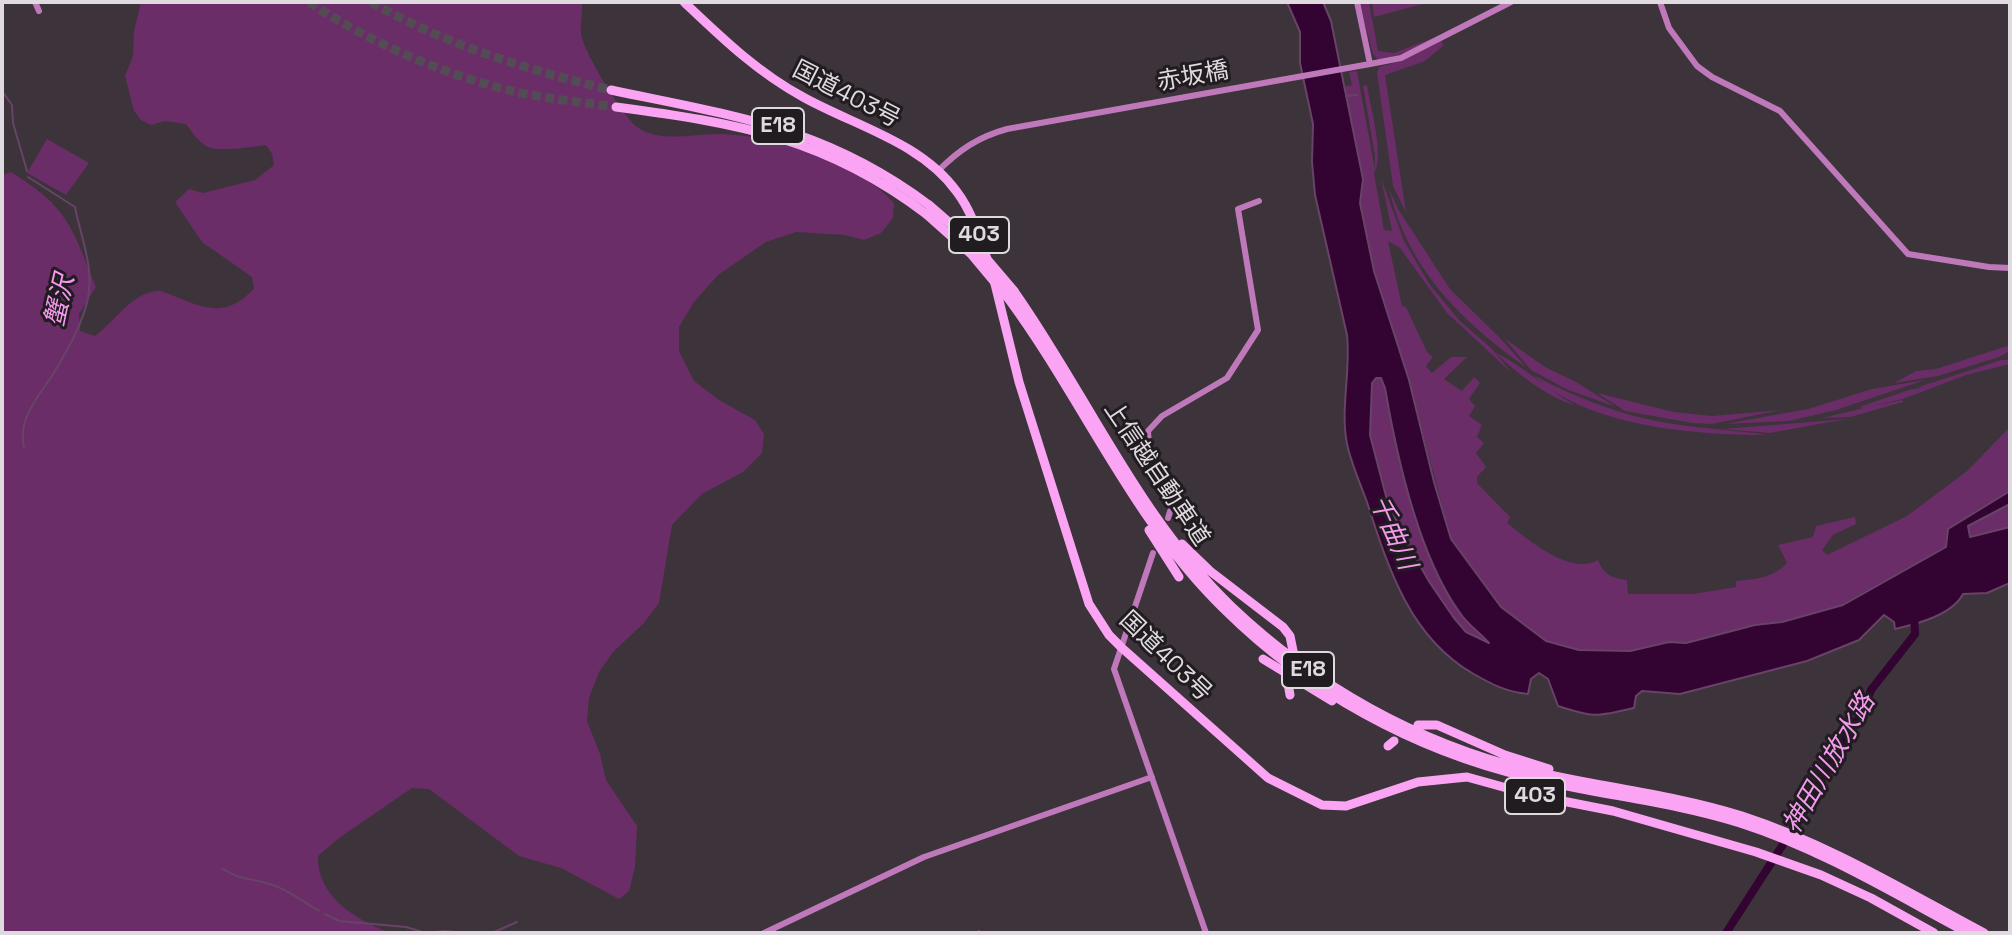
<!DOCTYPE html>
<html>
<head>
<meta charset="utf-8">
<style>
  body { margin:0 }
  #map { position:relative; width:2012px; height:935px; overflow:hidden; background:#3c333b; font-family:"Space Grotesk",sans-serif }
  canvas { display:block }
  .frame { position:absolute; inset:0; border:4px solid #dfdadf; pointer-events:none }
</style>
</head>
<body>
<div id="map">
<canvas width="2012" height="935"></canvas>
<div class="frame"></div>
</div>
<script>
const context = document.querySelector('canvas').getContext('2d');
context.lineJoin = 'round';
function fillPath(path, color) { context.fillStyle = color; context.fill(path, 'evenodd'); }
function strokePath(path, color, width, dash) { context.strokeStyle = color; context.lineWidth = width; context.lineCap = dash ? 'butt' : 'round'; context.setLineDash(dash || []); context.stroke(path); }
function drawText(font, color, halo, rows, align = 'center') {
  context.font = font + ' "Space Grotesk","Noto Sans JP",sans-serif'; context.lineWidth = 6; context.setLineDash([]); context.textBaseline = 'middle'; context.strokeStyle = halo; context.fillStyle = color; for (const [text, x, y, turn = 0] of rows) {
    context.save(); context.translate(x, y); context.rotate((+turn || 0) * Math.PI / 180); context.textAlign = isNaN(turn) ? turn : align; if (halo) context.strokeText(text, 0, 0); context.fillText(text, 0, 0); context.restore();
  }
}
const green = new Path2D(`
  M 141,2 L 582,2 C 583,12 580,23 581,33 C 582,50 623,116 637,127 C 661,144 695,133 722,134 C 779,136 855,160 894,203 L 893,218 L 881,233 L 864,240 L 845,235 L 796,232 L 766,242 L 718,275 L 694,302 L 679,327 L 679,351 L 694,381 L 719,400 L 755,420 L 764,434 L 762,453 L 743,472 L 702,494 L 672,525 L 659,603 L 644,623 L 613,652 L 599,672 L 589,698 L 587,721 L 600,754 L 606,780 L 637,826 L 635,867 L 629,891 L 619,899 L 561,868 L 519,856 L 429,789 L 412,788 L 339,838 L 318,856 C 316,896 358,922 392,933 L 2,933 L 2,175 L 11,172 C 68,207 72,227 96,287 L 79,314 L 80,331 L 95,336 C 115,321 130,295 156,291 C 161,290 168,294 174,296 C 208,310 226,317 254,289 L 252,277 L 202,242 L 175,202 L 189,189 L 203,193 L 255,180 L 274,165 L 272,154 L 266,145 C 252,147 220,152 208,147 C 199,143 191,131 186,124 L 165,121 L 151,125 L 141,120 L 134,111 L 125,76 L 133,56 L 134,31 Z
  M 1359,2 L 1369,2 L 1378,51 L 1394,53 L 1441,35 L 1407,52 L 1379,61 L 1373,54 Z
  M 1372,2 L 1430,2 L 1374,17 Z
  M 1441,41 L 1444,45 L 1425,61 L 1385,75 L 1406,212 L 1393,186 L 1377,73 L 1379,67 L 1401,61 Z
  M 1357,71 L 1375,170 L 1375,156 L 1363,86 L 1367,85 C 1370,106 1385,157 1374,173 L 1384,230 L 1392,231 L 1381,178 L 1404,241 L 1430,285 L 1460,321 L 1491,348 L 1513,374 L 1447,313 L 1400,248 L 1388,241 L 1402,306 L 1406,307 L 1427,352 L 1433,357 L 1426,366 L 1432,373 L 1451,357 L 1467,357 L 1444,379 L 1462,391 L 1474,377 L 1480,383 L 1469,399 L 1475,406 L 1469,416 L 1482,425 L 1477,437 L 1484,443 L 1476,453 L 1486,467 L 1477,477 L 1477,483 L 1510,517 L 1507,523 C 1529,540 1570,576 1598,560 C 1604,575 1612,578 1627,580 L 1628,594 L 1693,594 L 1736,587 L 1736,581 C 1755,579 1773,578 1787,563 L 1778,545 L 1813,537 L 1816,526 L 1855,517 L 1856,524 L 1833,535 L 1822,550 L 1827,555 L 1907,516 L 1967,471 L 2010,427 L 2010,491 L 1949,529 L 1946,547 L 1843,605 L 1782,622 L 1755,625 L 1686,643 L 1669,642 L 1630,651 L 1579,650 L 1546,641 L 1501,607 L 1451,539 L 1409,380 L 1374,271 L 1360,203 L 1363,179 L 1344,87 L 1352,85 L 1349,72 Z
  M 47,139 L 89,163 L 66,195 L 27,173 Z
  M 1389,189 L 1398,209 L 1450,289 L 1499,337 L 1527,368 C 1462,322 1408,270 1389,189 Z
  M 1504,338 L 1545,367 L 1576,382 L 1616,407 L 1566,389 L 1531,370 Z
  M 2010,345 L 2010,351 L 1999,357 L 1938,376 L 1894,383 L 1916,371 L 1936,369 Z
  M 1495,352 C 1523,366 1548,390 1576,406 C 1546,396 1517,374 1495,352 Z
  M 2001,360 L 2010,360 L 2010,364 L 1966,375 L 1903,399 L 1866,407 L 1903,400 L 1903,402 L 1850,417 L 1822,418 L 1864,408 L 1859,407 L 1909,390 L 1927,387 L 1916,388 Z
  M 1533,375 C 1577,398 1624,417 1674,424 C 1705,429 1736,430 1767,435 C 1695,435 1587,427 1533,375 Z
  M 1376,378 L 1381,378 C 1390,398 1391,422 1396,444 C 1409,501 1427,568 1462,616 C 1471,627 1482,636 1493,645 L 1466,632 L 1454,618 L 1430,583 L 1405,540 L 1387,500 L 1370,435 L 1372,382 Z
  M 1925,380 L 1836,410 L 1789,421 L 1725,424 L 1808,409 L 1872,389 Z
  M 1597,393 L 1674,412 L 1712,416 L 1781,410 L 1712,424 L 1692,423 L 1625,411 Z
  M 1847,419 L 1770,433 L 1723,429 Z
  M 2010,504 L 2010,527 L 1969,538 L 1968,526 Z`);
const water = new Path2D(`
  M 1287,2 L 1323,2 L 1331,21 L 1363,179 L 1360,203 L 1374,271 L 1409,380 L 1434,482 L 1451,539 L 1501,607 L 1546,641 L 1579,650 L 1630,651 L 1669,642 L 1686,643 L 1755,625 L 1782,622 L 1843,605 L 1946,547 L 1948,529 L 2010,491 L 2010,504 L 1968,526 L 1970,537 L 2010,527 L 2010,583 L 1987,593 L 1963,594 C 1952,615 1917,624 1895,629 L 1894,622 L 1884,615 L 1859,640 L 1807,661 L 1680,694 L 1642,691 L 1636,696 L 1634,708 C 1597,717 1594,718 1558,706 L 1548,679 L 1539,673 L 1531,679 L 1528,694 C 1506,692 1491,684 1472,673 C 1409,636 1388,567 1367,502 C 1360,483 1351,463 1347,444 C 1340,409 1351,370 1347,335 L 1315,195 L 1312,162 L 1313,124 L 1300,63 L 1300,32 ZM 1376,378 L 1381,378 L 1385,388 C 1397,458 1419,560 1463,617 C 1471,627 1481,634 1489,643 L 1466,632 L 1454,618 L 1430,583 L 1405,540 L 1387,500 L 1370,435 L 1372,383 Z`);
const stream = new Path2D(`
  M 2,91 L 12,105 L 13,123 L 27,171
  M 1346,96 L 1357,95
  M 24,448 C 17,416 40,396 55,371 C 68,349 83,323 88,298 C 94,266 81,238 75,207 L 28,177
  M 223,869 C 242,881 247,877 266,883 C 286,888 302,901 319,911
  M 325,914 L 339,921 L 406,927 L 426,933 L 445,931 L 464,933
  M 492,933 L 517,922
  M 975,933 L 979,931 L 981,933`);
const river = new Path2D(`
  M 1726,933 L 1791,832 L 1835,755 L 1863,711 L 1871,690 L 1915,634 L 1914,614`);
const highwayTunnel = new Path2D(`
  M 309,2 C 369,42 442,74 512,91 C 546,99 581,102 616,107
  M 371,2 C 446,45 528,70 611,90`);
const secondary = new Path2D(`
  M 35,2 L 39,11
  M 1660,2 L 1669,28 L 1697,66 L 1712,77 L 1780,111 L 1908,254 L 1989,267 L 2010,268
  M 1370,64 L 1401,58 L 1511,2
  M 938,171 C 959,150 978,137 1007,129 L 1370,64 L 1357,2
  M 1168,518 L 1175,496 L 1174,490 L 1149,445 L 1148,431 L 1162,416 L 1227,378 L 1258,330 L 1238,209 L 1259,201
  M 1153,553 L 1114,669 L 1206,933
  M 764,933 L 924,857 L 1152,777`);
const highway = new Path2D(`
  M 684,2 C 722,38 757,72 803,97 C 855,126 921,142 957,192 C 972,212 979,236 987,259
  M 611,90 C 734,116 825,127 929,205
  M 616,107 C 737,123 826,138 926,214
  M 994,280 L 1019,382 L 1089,604 L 1109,635 L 1122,648 L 1268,778 L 1322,805 L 1346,806 L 1418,782 L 1467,777 L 1532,795 L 1613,811 L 1756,852 L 1821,875 L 1871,898 L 1934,933
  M 1014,291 C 1088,396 1138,517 1232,607 C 1314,685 1417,743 1528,770 C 1599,787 1672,794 1742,816 C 1828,844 1905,891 1984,933
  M 1008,298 C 1084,401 1132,520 1225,610 C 1308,692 1414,750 1527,777 C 1598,795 1670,801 1740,823 C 1821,849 1893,893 1968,933
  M 1149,530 L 1179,577
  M 1182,544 L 1210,571 L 1283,627 L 1290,636 L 1293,651
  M 1263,659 L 1332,701
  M 1288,683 L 1290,695
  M 1418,725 L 1437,725 L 1505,755 L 1549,769
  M 1388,746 L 1394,741`);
const highwayBridge = new Path2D(`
  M 929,205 L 974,244 L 1014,291
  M 926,214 L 972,255 L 1008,298`);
const shields = [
  [778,126,52],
  [979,235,60],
  [1308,670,52],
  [1535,796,60]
];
const shieldNames = [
  ["E18",778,126],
  ["403",979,235],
  ["E18",1308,670],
  ["403",1535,796]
];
const streetNames = [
  ["赤坂橋",1193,77,-10],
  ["国道403号",846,95,27],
  ["上信越自動車道",1156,474,56],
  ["国道403号",1165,657,44]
];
const waterNames = [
  ["蟹沢",61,301,-77],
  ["千曲川",1392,533,66],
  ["神田川放水路",1830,764,-60]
];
fillPath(green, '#6a2d67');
fillPath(water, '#330432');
strokePath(water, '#674466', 2);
strokePath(stream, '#674466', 2);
strokePath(river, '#330432', 8);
strokePath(highwayTunnel, '#544c54', 9, [9, 4.5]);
strokePath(secondary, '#bf79ba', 6);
strokePath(highway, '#fba4f4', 9);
strokePath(highwayBridge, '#fba4f4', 9);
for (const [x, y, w] of shields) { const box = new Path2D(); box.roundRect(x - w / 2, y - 18, w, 36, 6); context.fillStyle = '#201c20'; context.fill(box); strokePath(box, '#dfdadf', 2); }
drawText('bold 22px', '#dfdadf', null, shieldNames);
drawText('24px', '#dfdadf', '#201c20', streetNames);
drawText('italic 26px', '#f49aee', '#201c20', waterNames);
</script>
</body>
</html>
